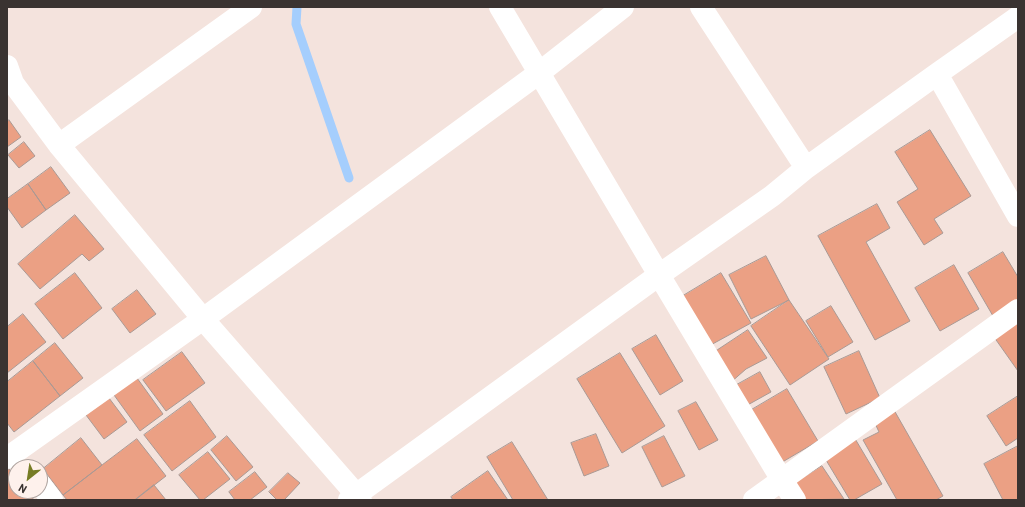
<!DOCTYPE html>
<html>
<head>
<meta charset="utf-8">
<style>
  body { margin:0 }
  #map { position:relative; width:1025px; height:507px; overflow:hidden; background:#f4e3dd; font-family:Barlow,sans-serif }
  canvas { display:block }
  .frame { position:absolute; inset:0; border:8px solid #3a3331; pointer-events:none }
  .north { position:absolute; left:8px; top:459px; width:40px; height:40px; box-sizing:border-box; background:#fef1ec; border:1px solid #b0a5a1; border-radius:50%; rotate:210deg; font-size:11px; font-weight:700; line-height:16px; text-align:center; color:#3a3331 }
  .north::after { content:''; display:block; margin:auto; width:14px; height:18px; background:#777c25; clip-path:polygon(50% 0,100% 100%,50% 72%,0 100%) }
</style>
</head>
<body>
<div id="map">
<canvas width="1025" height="507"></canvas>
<div class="frame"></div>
<div class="north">N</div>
</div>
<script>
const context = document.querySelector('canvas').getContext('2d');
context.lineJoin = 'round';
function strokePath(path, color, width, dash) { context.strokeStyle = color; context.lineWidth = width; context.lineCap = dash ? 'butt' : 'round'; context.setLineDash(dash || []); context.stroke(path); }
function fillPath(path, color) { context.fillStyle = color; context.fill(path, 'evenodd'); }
const stream = new Path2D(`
  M 297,7 L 296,24 L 349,178`);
const building = new Path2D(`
  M 9,120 L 21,137 L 7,147 L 7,122 Z
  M 930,130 L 971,196 L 934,219 L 943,233 L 924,245 L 897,202 L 918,189 L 895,152 Z
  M 24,142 L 35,156 L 19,168 L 8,155 Z
  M 51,167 L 70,193 L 46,210 L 28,184 Z
  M 28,184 L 46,210 L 22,228 L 7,207 L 7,199 Z
  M 877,204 L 890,228 L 866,242 L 910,321 L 875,340 L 818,236 Z
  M 75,215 L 104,249 L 89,261 L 82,254 L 40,289 L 18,264 Z
  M 1003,252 L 1018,277 L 1018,302 L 993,316 L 968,273 Z
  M 766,256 L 789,300 L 751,319 L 729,275 Z
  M 954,265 L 979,309 L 940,331 L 915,288 Z
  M 75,273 L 102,308 L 63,339 L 35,304 Z
  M 721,273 L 751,323 L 707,347 L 678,299 Z
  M 137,290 L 156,314 L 130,333 L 112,309 Z
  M 789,300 L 829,359 L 790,385 L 751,326 Z
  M 831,306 L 853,342 L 828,357 L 806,321 Z
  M 23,314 L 46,342 L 7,373 L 7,327 Z
  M 1018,320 L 1018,371 L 994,337 Z
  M 748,330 L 767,358 L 746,369 L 730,383 L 708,354 L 717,350 Z
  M 656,335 L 683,381 L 660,395 L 632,349 Z
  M 55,343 L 83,378 L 60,396 L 33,361 Z
  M 859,351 L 880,398 L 846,414 L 824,367 Z
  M 182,352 L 205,383 L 166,411 L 143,380 Z
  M 620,353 L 665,426 L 622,453 L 577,379 Z
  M 33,361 L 60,396 L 14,432 L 7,423 L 7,382 Z
  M 760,372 L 771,392 L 744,407 L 733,387 Z
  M 137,378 L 163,414 L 140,431 L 114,395 Z
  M 787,389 L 818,441 L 779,464 L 748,412 Z
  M 1018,396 L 1018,438 L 1006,446 L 987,416 Z
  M 109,398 L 127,422 L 104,439 L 86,415 Z
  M 190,401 L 216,437 L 172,471 L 144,435 Z
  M 696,402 L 718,440 L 699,450 L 678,411 Z
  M 894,410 L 943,496 L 936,500 L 897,500 L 863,440 L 879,432 L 874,421 Z
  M 596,434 L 609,466 L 584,476 L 571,443 Z
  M 227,436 L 253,467 L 236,481 L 211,450 Z
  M 664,436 L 685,476 L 662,487 L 642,447 Z
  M 854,437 L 882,484 L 854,500 L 850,500 L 823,455 Z
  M 81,438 L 102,465 L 63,495 L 43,469 Z
  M 137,439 L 166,476 L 135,500 L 67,500 L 63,495 L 102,465 Z
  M 512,442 L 548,500 L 513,500 L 487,457 Z
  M 1018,446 L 1018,500 L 1003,500 L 984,464 Z
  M 208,452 L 230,479 L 203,500 L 200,500 L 179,475 Z
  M 822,466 L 844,499 L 801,500 L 790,486 Z
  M 9,469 L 16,478 L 16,491 L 27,491 L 34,500 L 7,500 L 7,471 Z
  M 488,471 L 508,500 L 453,500 L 451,497 Z
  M 255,472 L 267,487 L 250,500 L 235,500 L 229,492 Z
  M 288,473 L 300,483 L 284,500 L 277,500 L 269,492 Z
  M 154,485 L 166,500 L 135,500 Z`);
const minor = new Path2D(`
  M 500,7 L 659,275 L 782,480 L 795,500
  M 701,7 L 806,168
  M 7,66 L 13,83 L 59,145 L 203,319 L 361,500
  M 937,74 L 1018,216
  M 59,145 L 251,7
  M 7,458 L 203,319 L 539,73 L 623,7
  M 40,484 L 52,500
  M 349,500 L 659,275 L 772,196 L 806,168 L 937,74 L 1018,17
  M 754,500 L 1018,310`);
strokePath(stream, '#a5cefd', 9);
fillPath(building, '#eba084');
strokePath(building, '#a99994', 1);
strokePath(minor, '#fff', 22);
</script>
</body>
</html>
